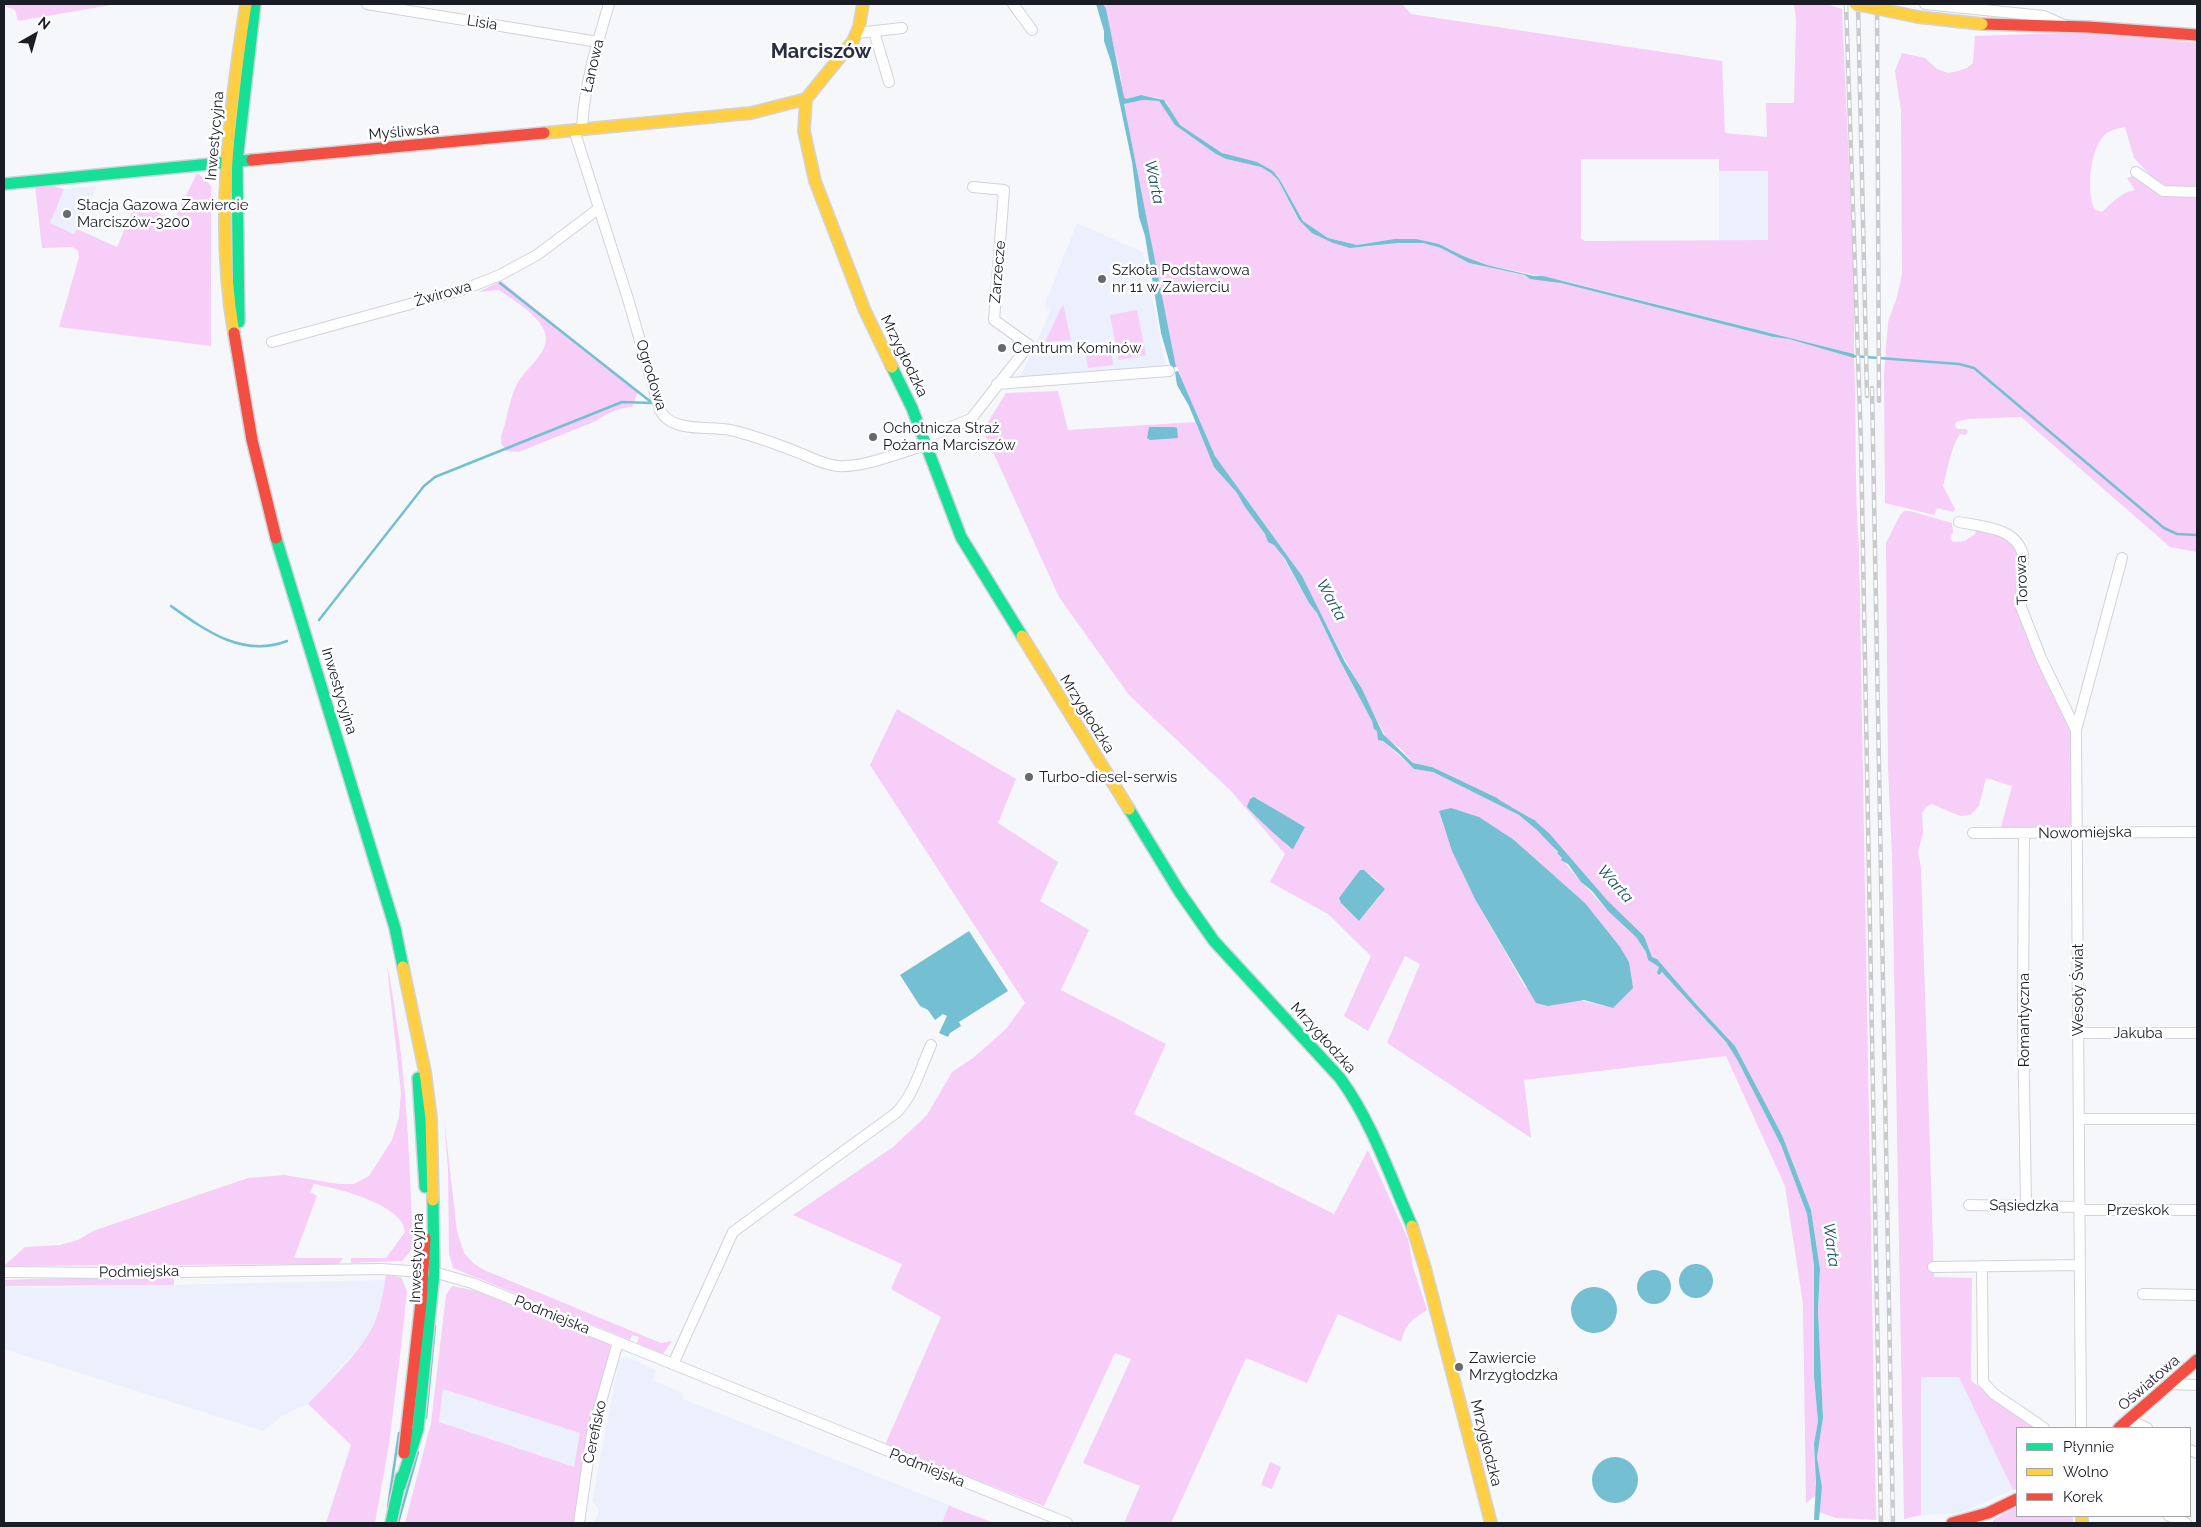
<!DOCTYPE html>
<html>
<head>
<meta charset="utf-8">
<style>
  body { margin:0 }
  #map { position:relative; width:2201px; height:1527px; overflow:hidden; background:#f6f7fb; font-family:Raleway,sans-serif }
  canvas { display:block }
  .frame { position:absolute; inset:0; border:5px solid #1a1d26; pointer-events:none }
  .legend { position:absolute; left:2016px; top:1427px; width:175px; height:90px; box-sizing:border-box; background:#fff; border:1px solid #a3a5a8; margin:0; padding:6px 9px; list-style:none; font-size:15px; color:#1a1d26 }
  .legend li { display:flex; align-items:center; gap:10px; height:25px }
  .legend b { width:25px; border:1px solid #a3a5a8 }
  .north { position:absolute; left:10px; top:10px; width:50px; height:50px; -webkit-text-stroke:4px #fff; paint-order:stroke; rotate:38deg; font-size:14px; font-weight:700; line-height:20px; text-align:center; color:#1a1d26 }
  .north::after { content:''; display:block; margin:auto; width:18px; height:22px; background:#1a1d26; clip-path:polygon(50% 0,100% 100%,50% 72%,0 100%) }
</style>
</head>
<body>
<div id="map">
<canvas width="2201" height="1527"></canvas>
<div class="frame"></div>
<ul class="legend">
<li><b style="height:6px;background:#16e098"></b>Płynnie</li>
<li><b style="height:6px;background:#ffcf43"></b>Wolno</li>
<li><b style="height:6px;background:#f24e42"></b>Korek</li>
</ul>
<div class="north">N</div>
</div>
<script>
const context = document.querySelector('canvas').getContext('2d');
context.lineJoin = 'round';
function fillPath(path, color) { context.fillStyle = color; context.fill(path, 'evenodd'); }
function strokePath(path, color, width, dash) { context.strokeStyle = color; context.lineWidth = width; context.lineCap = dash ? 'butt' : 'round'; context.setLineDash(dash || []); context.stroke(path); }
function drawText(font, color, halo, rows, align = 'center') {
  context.font = font + ' Raleway,sans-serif'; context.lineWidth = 5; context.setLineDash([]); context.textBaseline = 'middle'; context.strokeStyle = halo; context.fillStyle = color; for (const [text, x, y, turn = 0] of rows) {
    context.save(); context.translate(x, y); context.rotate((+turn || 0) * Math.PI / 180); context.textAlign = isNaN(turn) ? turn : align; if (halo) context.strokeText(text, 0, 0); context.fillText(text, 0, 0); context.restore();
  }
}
const built = new Path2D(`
  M 1719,171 L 1768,171 L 1768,240 L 1719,241 Z
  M 97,186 L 75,234 L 49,223 L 64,189 Z
  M 1077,223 L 1143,252 L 1166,367 L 1020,377 L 1051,310 L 1044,306 Z
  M 385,1280 L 381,1303 L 375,1322 L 365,1339 L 308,1404 L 283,1415 L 263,1431 L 4,1349 L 4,1286 L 35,1288 Z
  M 626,1357 L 656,1370 L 653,1380 L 682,1393 L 683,1399 L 949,1505 L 942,1523 L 594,1523 L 599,1510 L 592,1501 L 619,1361 Z
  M 1959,1376 L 2013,1490 L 1960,1513 L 1921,1515 L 1920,1377 Z
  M 443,1389 L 581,1433 L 574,1467 L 439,1422 Z`);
const green = new Path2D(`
  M 4,4 L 117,4 L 18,21 L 15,10 L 7,7 Z
  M 1103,4 L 1402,4 L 1411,14 L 1722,61 L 1725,133 L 1767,137 L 1766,103 L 1794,103 L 1796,21 L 1794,4 L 1827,4 L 1842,9 L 1854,280 L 1854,354 L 1569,282 L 1487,265 L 1463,256 L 1439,244 L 1394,239 L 1357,245 L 1328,238 L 1303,221 L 1280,180 L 1273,171 L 1222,153 L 1180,125 L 1171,113 L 1167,102 L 1159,98 L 1140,95 L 1126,99 L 1123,97 L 1120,71 ZM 1581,159 L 1719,159 L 1719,171 L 1768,171 L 1768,240 L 1585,241 L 1581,238 Z
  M 2091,32 L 2197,43 L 2197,188 L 2171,188 L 2153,178 L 2134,158 L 2125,127 C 2120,128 2114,129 2110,131 C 2090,140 2085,193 2095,210 L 2102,212 C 2112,203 2121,192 2135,190 L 2127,178 L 2136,175 L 2162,194 L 2197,194 L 2197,552 L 2170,547 L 2021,417 L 1968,419 L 1956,422 L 1955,426 L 1957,429 L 1966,429 L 1968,432 L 1965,435 L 1960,434 C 1950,449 1948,469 1943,486 L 1955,509 L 1953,512 L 1937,508 L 1934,515 L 1885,503 L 1884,374 L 1888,322 L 1897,297 L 1902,275 L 1901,110 L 1895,71 L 1902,53 L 1925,58 L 1937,69 L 1948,73 L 1958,71 L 1967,68 L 1973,63 L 1975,36 Z
  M 1143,100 L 1159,101 L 1171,118 L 1216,154 L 1226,159 L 1261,167 L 1271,172 L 1278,180 L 1299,221 L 1333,243 L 1365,247 L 1398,243 L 1423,243 L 1441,248 L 1469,263 L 1561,283 L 1773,337 L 1789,339 L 1854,358 C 1857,421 1854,485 1859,548 L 1876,1520 L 1836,1518 L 1819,1512 L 1822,1487 L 1817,1457 L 1823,1418 L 1818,1310 L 1820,1269 L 1811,1210 L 1782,1135 L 1735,1046 L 1696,1004 L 1657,959 L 1652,957 L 1644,936 L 1607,900 L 1549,833 L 1528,816 L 1497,799 L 1432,767 L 1413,763 L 1401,749 L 1387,739 L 1298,571 L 1215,456 L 1180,377 L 1178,367 L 1176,367 L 1174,362 L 1124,104 Z
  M 197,173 L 205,179 L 211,186 L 211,346 L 59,327 L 79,257 L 78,251 L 72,247 L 42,248 L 35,186 L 49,185 L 64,189 L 50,223 L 74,234 L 77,229 L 117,247 L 136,203 L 174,220 Z
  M 501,281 L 638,392 L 632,407 C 618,408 608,413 596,421 L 519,452 L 506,451 L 501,443 L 501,437 C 507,420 509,399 518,382 C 525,371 535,363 542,352 C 559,325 517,303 499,290 L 478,292 Z
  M 1063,304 L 1071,340 L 1045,342 Z
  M 1137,310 L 1146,355 L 1119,360 L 1110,315 Z
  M 1111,350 L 1113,365 L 1088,368 L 1086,354 Z
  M 1058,391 L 1068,430 L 1195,422 L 1214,466 L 1237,493 L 1266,536 L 1280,552 L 1309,603 L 1317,613 L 1339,659 L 1383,741 L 1414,769 L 1433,772 L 1519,815 L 1531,824 L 1550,843 L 1573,873 L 1608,911 L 1636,937 L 1646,952 L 1648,960 L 1660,967 L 1657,973 L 1662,972 L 1666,975 L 1726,1042 L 1746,1073 L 1781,1145 L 1807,1214 L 1814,1265 L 1814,1377 L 1818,1421 L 1814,1444 L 1816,1489 L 1815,1496 L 1806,1503 L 1803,1304 L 1785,1186 L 1726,1056 L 1524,1080 L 1531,1138 L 1387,1043 L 1420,964 L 1405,956 L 1368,1031 L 1344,1016 L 1371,956 L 1328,914 L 1270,882 L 1285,854 L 1232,792 L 1129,695 L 1059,597 L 983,430 L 1006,393 ZM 1257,798 L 1281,814 L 1305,826 L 1289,848 L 1280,837 L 1247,807 ZM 1439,811 L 1514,840 L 1585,903 L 1613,1008 L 1525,987 C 1494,930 1457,875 1439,811 ZM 1360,870 L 1364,870 L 1378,881 L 1380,896 L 1359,921 L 1341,903 Z
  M 1904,511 L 1910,511 L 1952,523 L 1953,532 L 1950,538 L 1953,542 L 1965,541 L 1975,534 L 1977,529 L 1996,533 L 2012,542 L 2019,556 L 2018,611 L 2035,655 L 2071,725 L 2073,822 L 2068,829 L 2004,829 L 2001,827 L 2012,786 L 1986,778 L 1979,806 L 1970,815 L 1960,816 L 1932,804 L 1926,807 L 1922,813 L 1923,833 L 1918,852 L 1921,868 L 1934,1277 L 1972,1278 L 1971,1381 L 2037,1428 L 2017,1428 L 2017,1489 L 2013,1490 L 1959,1377 L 1921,1377 L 1921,1515 L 1904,1519 L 1892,856 L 1888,767 L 1886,543 L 1900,515 Z
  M 897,709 L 1016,779 L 998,823 L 1058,862 L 1040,901 L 1089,930 L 1061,990 L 1166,1044 L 1134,1114 L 1334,1214 L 1368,1150 L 1408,1239 L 1413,1267 L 1427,1310 C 1412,1319 1405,1325 1401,1342 L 1338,1314 L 1307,1383 L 1246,1358 L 1171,1523 L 1124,1523 L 1140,1486 L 1083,1463 L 1131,1359 L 1115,1353 L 1044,1506 L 885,1445 L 941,1317 L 891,1289 L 902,1264 L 793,1215 L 893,1147 L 927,1115 L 952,1072 L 973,1058 L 1006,1029 L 1025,1003 L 870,765 Z
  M 387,966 C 393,990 395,1014 399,1038 C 408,1108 410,1178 413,1248 L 402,1261 L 351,1263 L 351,1258 L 386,1258 L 405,1232 C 404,1228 403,1223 401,1221 C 384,1200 339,1189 314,1184 L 310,1192 L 317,1196 L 294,1258 L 343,1258 L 339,1264 L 4,1266 L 25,1247 L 60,1245 L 78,1240 L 93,1231 L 248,1178 L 284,1175 L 339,1184 L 354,1184 L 369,1176 L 392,1140 L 399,1117 L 401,1093 Z
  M 444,1118 L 457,1231 L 464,1253 L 473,1263 L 484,1270 L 661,1343 L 672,1341 L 663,1354 L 637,1343 L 639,1337 L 632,1335 L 630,1340 L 453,1268 L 449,1254 L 448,1169 Z
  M 166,1275 L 172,1277 L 174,1280 L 174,1285 L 4,1286 L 4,1280 Z
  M 386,1275 L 401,1277 L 407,1291 L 401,1348 L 389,1444 L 375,1523 L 326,1523 L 351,1445 L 308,1404 C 331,1379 359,1354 374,1324 C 381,1308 383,1292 386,1275 Z
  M 452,1286 L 477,1291 L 603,1339 L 611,1346 L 575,1523 L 405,1523 L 431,1423 L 446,1295 ZM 443,1389 L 580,1433 L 574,1467 L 439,1422 Z
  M 1270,1462 L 1281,1467 L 1272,1489 L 1261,1485 Z
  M 949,1505 L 952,1507 L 994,1523 L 942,1523 Z
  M 2017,1507 L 2017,1516 L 2073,1516 L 2073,1523 L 1993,1523 L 1993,1520 Z`);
const water = new Path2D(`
  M 1096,4 L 1103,4 L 1106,9 L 1124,97 L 1126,99 L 1141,95 L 1164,100 L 1180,125 L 1222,153 L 1257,162 L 1273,171 L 1280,180 L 1303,221 L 1328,238 L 1357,245 L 1394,239 L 1416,239 L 1439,244 L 1463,256 L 1487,265 L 1534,276 L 1543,276 L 1854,354 L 1854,358 L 1789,339 L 1773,337 L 1561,283 L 1530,279 L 1525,275 L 1469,263 L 1441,248 L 1423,243 L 1398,243 L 1350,248 L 1333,243 L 1312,233 L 1299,220 L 1278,180 L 1271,173 L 1261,167 L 1226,159 L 1216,154 L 1175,125 L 1159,101 L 1143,100 L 1124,104 L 1176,367 L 1171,368 L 1161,333 L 1145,236 L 1139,217 L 1132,162 L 1111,62 L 1104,41 L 1104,31 Z
  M 1178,371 L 1215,456 L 1302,576 L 1345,662 L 1362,689 L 1383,734 L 1413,763 L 1432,767 L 1497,798 L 1501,801 L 1534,820 L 1536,820 L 1535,821 L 1549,833 L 1607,900 L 1644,936 L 1652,957 L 1657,959 L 1696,1004 L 1735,1046 L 1782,1135 L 1811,1210 L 1820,1269 L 1818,1310 L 1823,1418 L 1817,1457 L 1822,1487 L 1819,1520 L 1814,1520 L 1816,1483 L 1814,1444 L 1818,1421 L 1814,1377 L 1814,1265 L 1807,1214 L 1781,1145 L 1738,1061 L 1726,1042 L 1662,972 L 1659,975 L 1657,973 L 1659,967 L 1648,960 L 1646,952 L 1636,937 L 1608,911 L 1592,891 L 1581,882 L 1568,864 L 1561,860 L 1562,858 L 1557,853 L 1558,852 L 1537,830 L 1519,815 L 1433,772 L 1414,769 L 1398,753 L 1383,741 L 1378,740 L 1377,731 L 1374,729 L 1372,721 L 1339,659 L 1317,613 L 1309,603 L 1285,559 L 1274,545 L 1268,542 L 1265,534 L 1245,507 L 1237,493 L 1214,467 L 1189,406 L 1177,385 L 1175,372 Z
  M 1149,427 L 1174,427 L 1177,428 L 1178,438 L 1150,440 L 1147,438 Z
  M 1254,797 L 1305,827 L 1293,849 C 1289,848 1252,813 1247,807 L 1250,799 Z
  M 1451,808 L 1479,817 L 1514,840 L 1585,903 L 1620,947 L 1629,962 L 1633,988 L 1613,1008 L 1584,1000 L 1548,1006 L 1536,1003 L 1475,899 L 1452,851 L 1439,811 Z
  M 1360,870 L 1364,870 L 1385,889 L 1359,921 L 1341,903 L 1339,898 Z
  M 969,931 L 1008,991 L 959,1022 L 961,1026 L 950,1033 L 948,1037 L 939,1033 L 947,1016 L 943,1014 L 935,1020 L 928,1010 L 920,1006 L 900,975 Z
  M1679 1281a17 17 0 1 1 34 0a17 17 0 1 1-34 0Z
  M1637 1287a17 17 0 1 1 34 0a17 17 0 1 1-34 0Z
  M1571 1310a23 23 0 1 1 46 0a23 23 0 1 1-46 0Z
  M1592 1480a23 23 0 1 1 46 0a23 23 0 1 1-46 0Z`);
const stream = new Path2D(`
  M 500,283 L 651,402
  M 1852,356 L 1959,364 L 1974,368 L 2164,528 L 2177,534 L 2197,535
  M 171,606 C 206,631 243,658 287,641
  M 319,620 L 424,486 L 435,477 L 622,402 L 652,403
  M 426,1418 L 435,1326
  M 388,1507 L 399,1433
  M 398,1523 L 418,1452`);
const street = new Path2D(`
  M 367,4 L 598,42
  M 1013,4 L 1032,30
  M 1925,4 L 2044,16 L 2066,26
  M 874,32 L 889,82
  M 857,33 L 902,28
  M 582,128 C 584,86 597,44 609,4
  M 574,130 L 628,299 L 660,410 C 671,433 709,426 730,430 C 754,435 779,445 802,454 C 813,459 826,465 838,466 C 864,468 901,452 926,445
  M 2136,172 L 2163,191 L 2197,192
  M 272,342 L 465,289 L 500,275 L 537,255 L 598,209
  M 997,384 L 1169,371
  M 924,438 L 971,419 L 1029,345 L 994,320 L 1004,190 L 973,187
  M 1959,522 C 1983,527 2016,527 2023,555 L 2021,607 L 2041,658 L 2076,730
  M 1973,833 L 2197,832
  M 2024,833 L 2023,1021 L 2026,1206
  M 2079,1033 L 2197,1033
  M 2080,1119 L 2197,1119
  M 1969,1205 L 2079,1207
  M 2079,1210 L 2197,1210
  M 1982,1266 L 1983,1382 L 1994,1394 L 2044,1428
  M 1933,1267 L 2080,1265
  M 4,1272 L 110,1273 L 381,1269 L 437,1273 L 472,1283 L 1067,1523
  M 2143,1294 L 2197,1295
  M 673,1364 L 733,1232 L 896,1113 C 914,1095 921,1067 931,1045
  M 2170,1384 L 2197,1385
  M 2129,1420 L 2147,1428
  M 2081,1428 L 2076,730 L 2122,558
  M 2190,1450 L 2197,1453
  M 2169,1516 L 2186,1523
  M 579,1523 L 592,1433 L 618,1342`);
const fast = new Path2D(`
  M 4,184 L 252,160
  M 239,322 L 237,162 L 255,4
  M 892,367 L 912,408 L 961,537 L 1022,636
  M 276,538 L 395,928 L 403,967
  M 1129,809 L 1179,891 L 1214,941 L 1340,1078 C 1372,1122 1390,1176 1412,1226
  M 418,1078 L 425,1187
  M 400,1486 L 418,1429 L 434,1273 L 433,1200
  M 391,1523 L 401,1477`);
const slow = new Path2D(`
  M 863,4 L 859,27 L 853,41 L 806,99 L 804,131 L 815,181 L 865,311 L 892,367
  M 544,133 L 751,113 L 806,99
  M 234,333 C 215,227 229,110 246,4
  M 1022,636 L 1129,809
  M 403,967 L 425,1072 L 431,1118 L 433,1200
  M 1412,1226 L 1425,1268 L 1491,1523
  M 2082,1516 L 2082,1523`);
const jam = new Path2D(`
  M 1982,24 L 2088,27 L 2197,35
  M 252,160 L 544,133
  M 234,333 L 252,440 L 276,538
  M 2119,1428 L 2197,1360
  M 404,1453 L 421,1302 L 425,1238
  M 1952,1523 L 1988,1513 L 2017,1499`);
const rail = new Path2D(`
  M 1846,4 L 1861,445 L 1881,1523
  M 1858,4 L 1867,396
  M 1877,4 L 1879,401
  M 1872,388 L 1893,1523`);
const slowBridge = new Path2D(`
  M 1855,4 L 1918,17 L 1982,24`);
const markers = [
  [67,214,5,"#676971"],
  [1102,279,5,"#676971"],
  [1002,348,5,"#676971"],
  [873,437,5,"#676971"],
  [1029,777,5,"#676971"],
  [1459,1367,5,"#676971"]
];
const streetNames = [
  ["Lisia",482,23,9],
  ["Łanowa",593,66,-77],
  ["Myśliwska",404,132,-5],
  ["Inwestycyjna",215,136,-85],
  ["Zarzecze",998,272,-85],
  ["Żwirowa",443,294,-16],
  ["Mrzygłodzka",904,356,64],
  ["Ogrodowa",651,375,73],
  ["Torowa",2022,580,-92],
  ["Inwestycyjna",339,691,73],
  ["Mrzygłodzka",1087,714,58],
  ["Nowomiejska",2085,833,-1],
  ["Wesoły Świat",2078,990,-90],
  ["Romantyczna",2024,1020,-90],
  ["Jakuba",2138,1033],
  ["Mrzygłodzka",1323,1038,48],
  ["Sąsiedzka",2024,1206,1],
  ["Przeskok",2138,1210],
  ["Inwestycyjna",417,1258,-88],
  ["Podmiejska",139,1272,-1],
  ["Podmiejska",552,1315,22],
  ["Oświatowa",2149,1383,-41],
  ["Cerefisko",595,1432,-78],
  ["Mrzygłodzka",1486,1443,76],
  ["Podmiejska",927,1468,22]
];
const poiNames = [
  ["Stacja Gazowa Zawiercie",77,205],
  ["Marciszów-3200",77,222],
  ["Szkoła Podstawowa",1112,270],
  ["nr 11 w Zawierciu",1112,287],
  ["Centrum Kominów",1012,348],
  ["Ochotnicza Straż",883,428],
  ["Pożarna Marciszów",883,445],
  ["Turbo-diesel-serwis",1039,777],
  ["Zawiercie",1469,1358],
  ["Mrzygłodzka",1469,1375]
];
const waterNames = [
  ["Warta",1154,182,78],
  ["Warta",1331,600,61],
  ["Warta",1615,884,48],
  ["Warta",1831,1245,82]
];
const districtNames = [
  ["Marciszów",821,52]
];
fillPath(built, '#eceffc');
fillPath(green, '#f6cef7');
fillPath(water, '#74bfd2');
strokePath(stream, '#74bfd2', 2.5);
strokePath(street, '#d1d3d9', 12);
strokePath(fast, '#d1d3d9', 14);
strokePath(slow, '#d1d3d9', 14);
strokePath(jam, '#d1d3d9', 14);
strokePath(street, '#fefefe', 10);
strokePath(fast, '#16e098', 11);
strokePath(slow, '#ffcf43', 11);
strokePath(jam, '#f24e42', 11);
strokePath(rail, '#c9cacb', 4.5);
strokePath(rail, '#fff', 2.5, [8]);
strokePath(slowBridge, '#d1d3d9', 14, []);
strokePath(slowBridge, '#ffcf43', 11);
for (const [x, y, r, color] of markers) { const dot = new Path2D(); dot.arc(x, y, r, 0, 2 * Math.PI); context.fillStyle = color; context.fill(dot); strokePath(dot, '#fff', 2); }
drawText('15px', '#1a1d26', '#fff', streetNames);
drawText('15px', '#1a1d26', '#fff', poiNames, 'left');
drawText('italic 16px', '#195462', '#fff', waterNames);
drawText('bold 20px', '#292e42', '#fff', districtNames);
</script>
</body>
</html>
